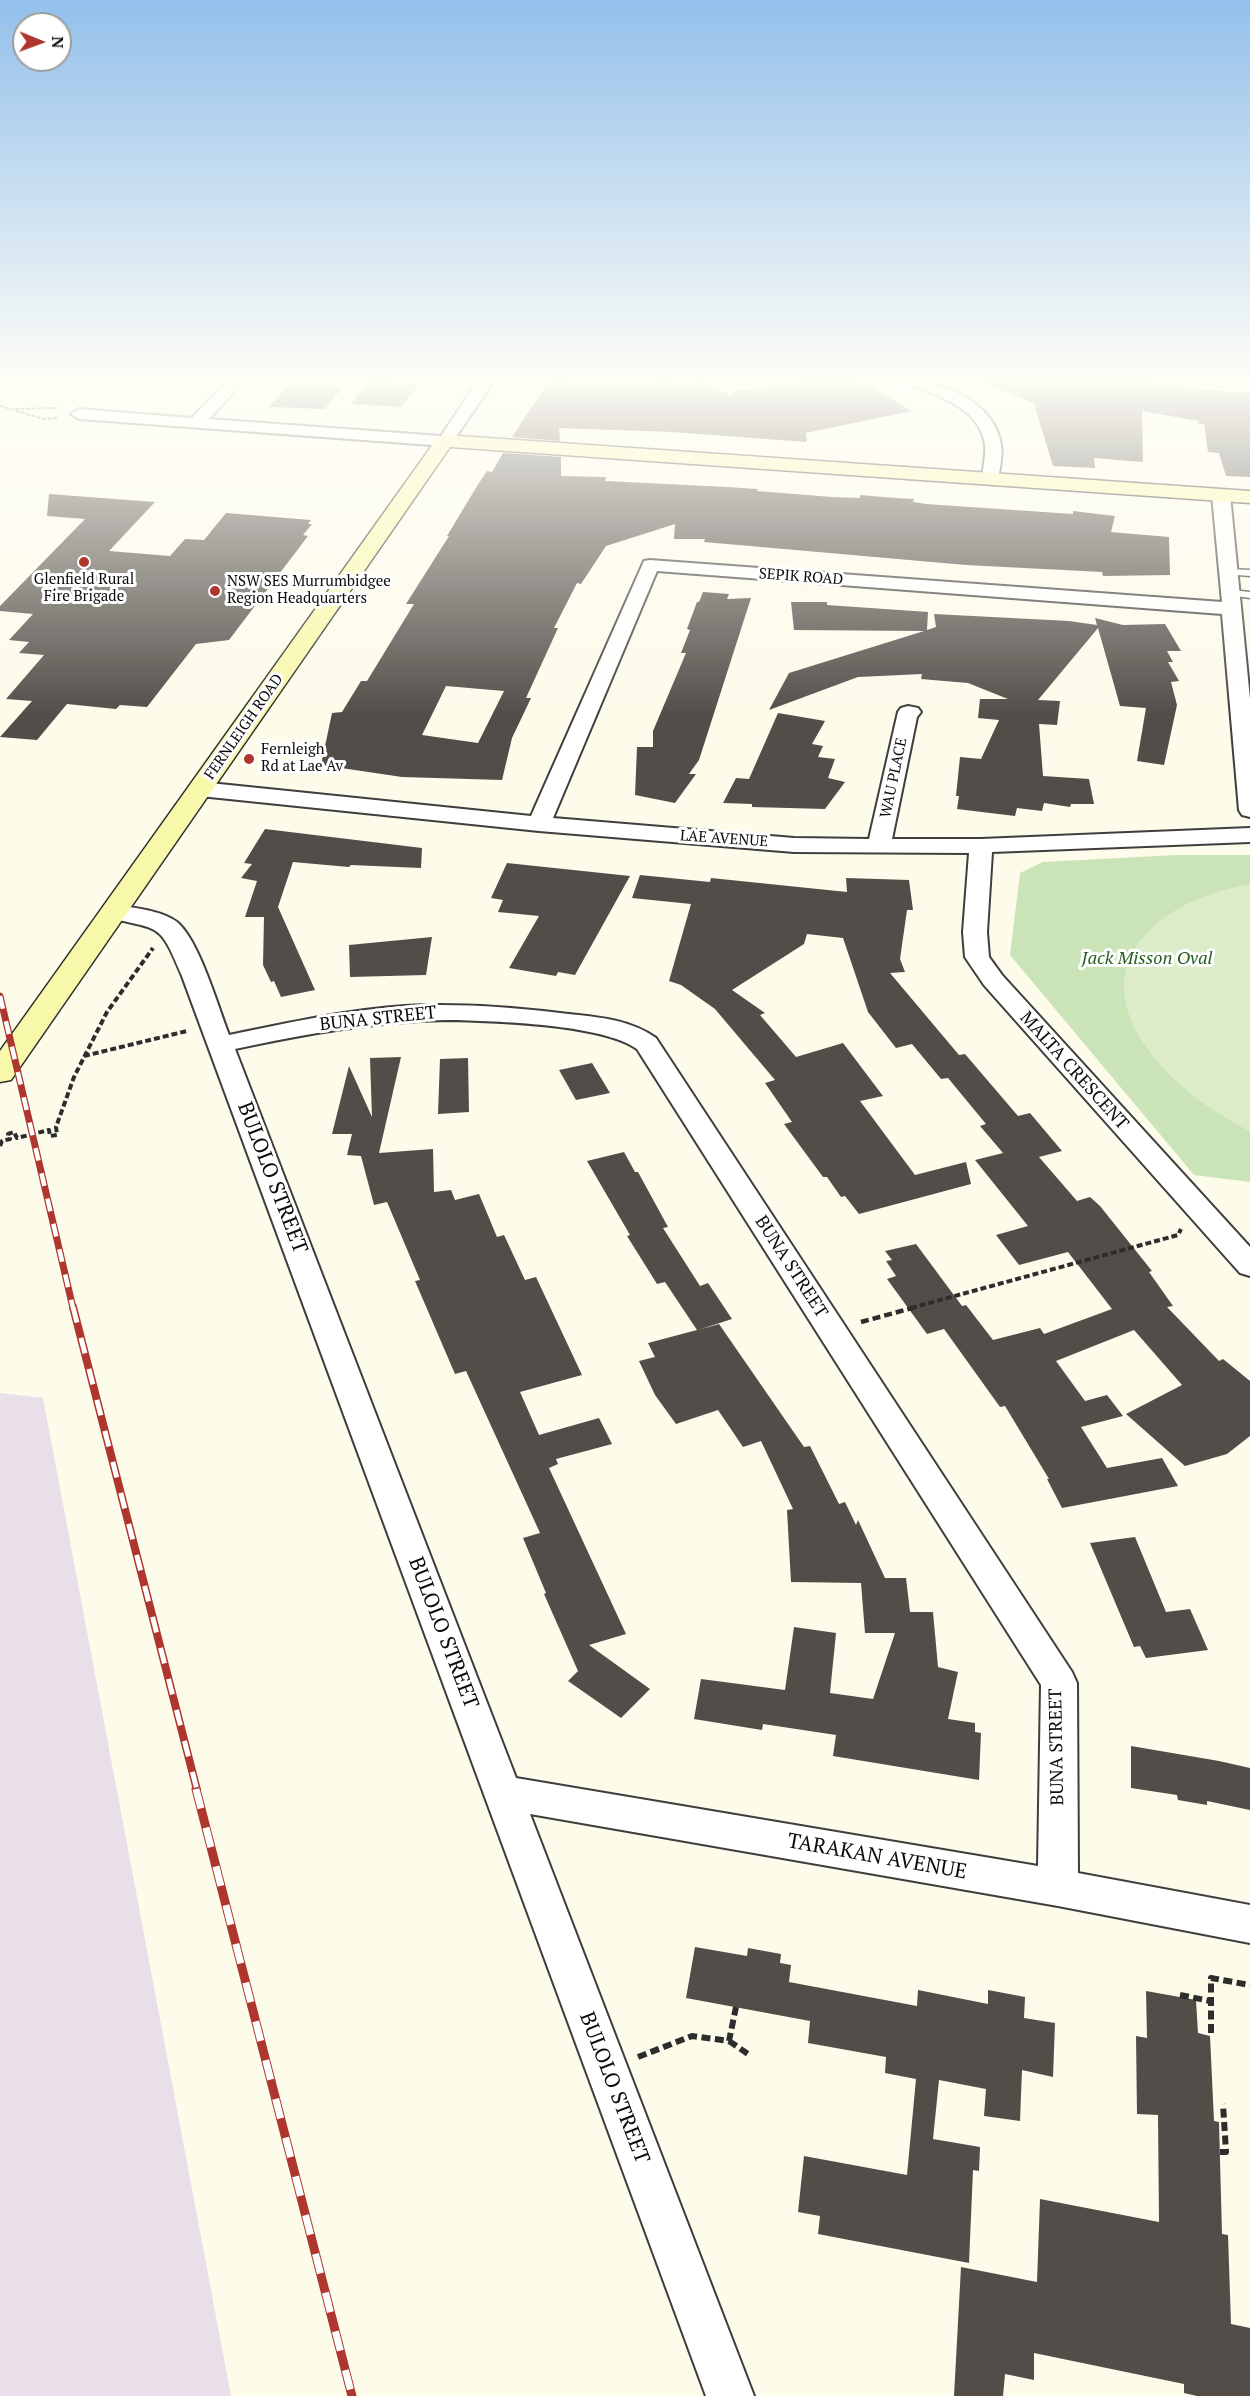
<!DOCTYPE html>
<html>
<head>
<meta charset="utf-8">
<style>
  body { margin:0 }
  #map { position:relative; width:1250px; height:2396px; overflow:hidden; background:#fdfbea; font-family:"PT Serif",serif }
  canvas { display:block }
  .north { position:absolute; left:12px; top:12px; width:60px; height:60px; box-sizing:border-box; background:#fff; border:2px solid #9d9d9d; border-radius:50%; rotate:91deg; font-size:16px; font-weight:700; line-height:24px; text-align:center; color:#0b0b0b }
  .north::after { content:''; display:block; margin:auto; width:21px; height:27px; background:#ae362f; clip-path:polygon(50% 0,100% 100%,50% 72%,0 100%) }
</style>
</head>
<body>
<div id="map">
<canvas width="1250" height="2396"></canvas>
<div class="north">N</div>
</div>
<script>
const context = document.querySelector('canvas').getContext('2d');
context.lineJoin = 'round';
function fillPath(path, color) { context.fillStyle = color; context.fill(path, 'evenodd'); }
function strokePath(path, color, width, dash) { context.strokeStyle = color; context.lineWidth = width; context.lineCap = dash ? 'butt' : 'round'; context.setLineDash(dash || []); context.stroke(path); }
function drawText(font, color, halo, rows, align = 'center') {
  context.font = font + ' "PT Serif",serif'; context.lineWidth = 6; context.setLineDash([]); context.textBaseline = 'middle'; context.strokeStyle = halo; context.fillStyle = color; for (const [text, x, y, turn = 0] of rows) {
    context.save(); context.translate(x, y); context.rotate((+turn || 0) * Math.PI / 180); context.textAlign = isNaN(turn) ? turn : align; if (halo) context.strokeText(text, 0, 0); context.fillText(text, 0, 0); context.restore();
  }
}
const industrial = new Path2D(`
  M 0,1393 L 43,1398 L 231,2396 L 0,2396 Z`);
const green = new Path2D(`
  M 1177,855 L 1250,855 L 1250,1182 L 1194,1175 L 1010,955 L 1020,873 L 1043,862 Z`);
const pitch = new Path2D(`
  M 1250,884 L 1250,1131 C 1174,1096 1063,992 1165,917 C 1189,900 1220,889 1250,884 Z`);
const building = new Path2D(`
  M 370,381 L 372,381 L 419,384 L 401,407 L 351,404 Z
  M 549,381 L 622,385 L 669,381 L 673,386 L 701,381 L 732,396 L 735,389 L 748,390 L 811,381 L 850,381 L 876,390 L 912,411 L 806,433 L 807,442 L 672,432 L 559,428 L 560,441 L 512,437 Z
  M 982,381 L 1141,381 L 1206,390 L 1250,393 L 1250,477 L 1226,476 L 1219,453 L 1208,452 L 1204,424 L 1198,424 L 1199,421 L 1142,411 L 1143,462 L 1094,458 L 1095,468 L 1053,466 L 1035,407 L 1036,404 Z
  M 292,383 L 343,387 L 325,409 L 268,407 Z
  M 503,453 L 561,457 L 561,476 L 606,477 L 605,481 L 727,487 L 758,489 L 757,491 L 832,497 L 860,498 L 860,495 L 896,498 L 914,499 L 913,502 L 926,504 L 1073,514 L 1073,511 L 1115,516 L 1111,532 L 1169,537 L 1170,575 L 1103,576 L 1102,572 L 966,565 L 704,542 L 705,539 L 674,539 L 675,524 L 606,546 L 581,584 L 577,583 L 554,628 L 558,628 L 526,698 L 531,698 L 512,738 L 502,780 L 402,777 L 321,765 L 332,713 L 342,712 L 361,681 L 367,681 L 414,604 L 406,604 L 449,536 L 447,536 L 477,486 L 487,471 L 492,472 ZM 446,686 L 504,691 L 478,743 L 422,735 Z
  M 49,494 L 155,502 L 109,551 L 170,556 L 185,539 L 204,540 L 226,513 L 311,520 L 308,524 L 312,524 L 303,535 L 308,536 L 229,640 L 196,644 L 147,707 L 120,705 L 116,709 L 67,704 L 37,740 L 0,737 L 32,701 L 6,699 L 44,655 L 19,653 L 29,642 L 9,640 L 33,614 L 0,611 L 0,606 L 85,519 L 47,516 Z
  M 703,592 L 729,594 L 727,599 L 751,598 L 699,760 L 689,774 L 696,774 L 675,803 L 635,795 L 637,747 L 653,747 L 653,731 L 686,653 L 681,653 L 690,630 L 687,629 L 697,602 L 699,602 Z
  M 791,602 L 827,602 L 827,605 L 928,612 L 927,630 L 936,627 L 934,614 L 1069,621 L 1097,625 L 1095,618 L 1123,625 L 1165,624 L 1181,651 L 1167,651 L 1173,662 L 1168,662 L 1179,681 L 1171,682 L 1177,705 L 1164,765 L 1137,761 L 1146,708 L 1120,706 L 1098,628 L 1038,700 L 1060,701 L 1057,725 L 1039,724 L 1043,776 L 1089,779 L 1094,804 L 1071,804 L 1070,807 L 1044,803 L 1042,811 L 1017,808 L 1015,816 L 957,809 L 959,796 L 956,796 L 960,757 L 981,759 L 999,720 L 978,718 L 980,699 L 1008,699 L 968,683 L 921,679 L 922,674 L 858,677 L 769,710 L 789,673 L 924,631 L 794,630 Z
  M 778,713 L 825,721 L 812,744 L 823,746 L 818,757 L 835,759 L 828,778 L 845,782 L 825,809 L 752,807 L 752,804 L 723,803 L 736,778 L 749,779 Z
  M 265,829 L 422,848 L 421,868 L 351,865 L 349,867 L 293,862 L 278,907 L 315,990 L 281,997 L 274,981 L 271,982 L 263,965 L 264,917 L 245,917 L 257,881 L 241,878 L 252,864 L 244,863 Z
  M 507,863 L 630,876 L 575,975 L 558,972 L 556,976 L 509,968 L 539,916 L 498,912 L 503,900 L 491,898 Z
  M 640,875 L 710,882 L 711,878 L 847,892 L 846,878 L 909,880 L 913,910 L 907,910 L 900,959 L 905,972 L 890,973 L 959,1055 L 965,1054 L 1018,1116 L 1030,1113 L 1062,1151 L 1039,1157 L 1077,1201 L 1090,1197 L 1100,1206 L 1152,1271 L 1149,1272 L 1173,1306 L 1167,1307 L 1219,1361 L 1223,1359 L 1250,1381 L 1250,1436 L 1227,1454 L 1185,1466 L 1126,1414 L 1182,1385 L 1134,1330 L 1056,1361 L 1085,1401 L 1107,1395 L 1123,1416 L 1081,1427 L 1107,1468 L 1162,1458 L 1178,1486 L 1062,1508 L 1047,1479 L 1049,1479 L 1005,1406 L 1000,1407 L 944,1329 L 927,1334 L 887,1279 L 896,1276 L 886,1261 L 892,1260 L 885,1251 L 916,1244 L 962,1306 L 966,1305 L 993,1340 L 1040,1328 L 1044,1334 L 1112,1309 L 1068,1252 L 1019,1265 L 996,1235 L 1028,1226 L 975,1160 L 1003,1153 L 980,1126 L 986,1124 L 948,1078 L 941,1079 L 912,1044 L 896,1048 L 868,1012 L 843,938 L 807,934 L 804,944 L 732,990 L 765,1013 L 760,1015 L 796,1057 L 843,1043 L 883,1096 L 860,1101 L 915,1175 L 966,1162 L 971,1184 L 859,1214 L 845,1196 L 841,1197 L 827,1177 L 823,1177 L 784,1124 L 792,1122 L 765,1083 L 775,1080 L 715,1009 L 681,985 L 669,981 L 691,904 L 632,898 Z
  M 432,937 L 426,975 L 350,977 L 349,945 Z
  M 401,1057 L 379,1153 L 433,1149 L 434,1192 L 451,1190 L 455,1200 L 479,1194 L 497,1237 L 504,1235 L 525,1280 L 536,1277 L 582,1375 L 520,1392 L 539,1435 L 599,1418 L 612,1444 L 556,1459 L 558,1464 L 549,1468 L 626,1634 L 589,1645 L 650,1689 L 621,1718 L 568,1681 L 578,1671 L 544,1594 L 546,1593 L 523,1538 L 540,1533 L 466,1371 L 455,1374 L 415,1281 L 420,1280 L 387,1202 L 374,1205 L 361,1156 L 347,1155 L 352,1134 L 332,1134 L 349,1066 L 372,1117 L 370,1058 Z
  M 468,1058 L 469,1112 L 438,1114 L 440,1059 Z
  M 592,1063 L 610,1093 L 576,1100 L 559,1070 Z
  M 624,1152 L 635,1172 L 638,1172 L 668,1227 L 663,1228 L 700,1286 L 708,1283 L 732,1319 L 698,1330 L 719,1324 L 804,1447 L 810,1446 L 839,1504 L 845,1502 L 856,1525 L 858,1520 L 885,1578 L 906,1578 L 910,1612 L 933,1612 L 938,1667 L 958,1672 L 948,1719 L 975,1723 L 975,1732 L 981,1733 L 979,1780 L 833,1756 L 836,1735 L 763,1724 L 762,1730 L 694,1719 L 701,1679 L 785,1690 L 794,1627 L 836,1633 L 830,1693 L 873,1699 L 895,1633 L 865,1633 L 861,1583 L 791,1582 L 787,1510 L 793,1509 L 761,1441 L 743,1447 L 718,1410 L 676,1424 L 655,1395 L 639,1361 L 655,1357 L 648,1343 L 697,1330 L 665,1282 L 657,1284 L 627,1236 L 630,1235 L 587,1161 Z
  M 1135,1537 L 1166,1612 L 1190,1609 L 1208,1650 L 1146,1658 L 1140,1646 L 1134,1647 L 1090,1543 Z
  M 1131,1746 L 1219,1761 L 1250,1768 L 1250,1810 L 1207,1801 L 1207,1805 L 1178,1800 L 1177,1795 L 1131,1788 Z
  M 695,1947 L 747,1956 L 748,1948 L 781,1954 L 780,1963 L 791,1965 L 789,1982 L 917,2006 L 918,1990 L 988,2004 L 988,1990 L 1025,1997 L 1024,2018 L 1055,2023 L 1053,2077 L 1022,2070 L 1020,2121 L 984,2116 L 986,2089 L 939,2080 L 933,2139 L 980,2147 L 979,2171 L 973,2170 L 969,2263 L 818,2234 L 820,2216 L 798,2212 L 804,2156 L 907,2175 L 916,2079 L 885,2073 L 886,2057 L 808,2043 L 810,2021 L 686,1998 Z
  M 1146,1991 L 1196,2000 L 1198,2033 L 1210,2036 L 1214,2121 L 1219,2122 L 1222,2234 L 1228,2235 L 1231,2324 L 1250,2328 L 1250,2396 L 1197,2396 L 1184,2393 L 1184,2384 L 1034,2353 L 1034,2380 L 1005,2374 L 1003,2396 L 954,2396 L 961,2267 L 1037,2282 L 1040,2199 L 1159,2222 L 1158,2115 L 1137,2114 L 1136,2036 L 1147,2038 Z`);
const pathFar3 = new Path2D(`
  M 0,406 L 44,419 L 58,418
  M 15,409 L 59,408`);
const pathFar2 = new Path2D(`
  M 84,1056 L 187,1031
  M 0,1146 L 2,1141 L 10,1139 L 8,1134 L 14,1132 L 17,1138 L 49,1130 L 50,1136 L 57,1135 L 56,1127 L 74,1077 L 107,1012 L 153,948
  M 911,1308 L 1178,1235 L 1181,1229`);
const pathFar1 = new Path2D(`
  M 861,1322 L 916,1307`);
const path = new Path2D(`
  M 1180,1995 L 1210,2001
  M 1211,2033 L 1211,1978 L 1250,1985
  M 729,2041 L 751,2056
  M 638,2057 L 692,2036 L 729,2041 L 736,2007
  M 1220,2152 L 1226,2152 L 1223,2104`);
const lane = new Path2D(`
  M 1229,569 L 1250,570 L 1250,576 L 1226,574 L 1226,570 Z
  M 1231,590 L 1250,592 L 1250,598 L 1228,595 L 1228,591 Z`);
const street = new Path2D(`
  M 228,381 L 244,381 L 209,419 L 441,436 L 478,381 L 494,381 L 451,444 L 445,446 L 79,419 L 71,414 L 79,409 L 192,418 Z
  M 906,381 C 944,381 995,403 1001,445 C 1003,456 1000,467 998,478 L 996,482 L 984,482 L 982,478 C 983,467 986,456 985,445 C 980,408 939,396 909,384 Z
  M 1221,490 L 1227,491 L 1230,495 L 1250,699 L 1250,817 L 1242,815 L 1239,810 L 1222,614 L 657,571 L 553,818 L 794,838 L 869,839 L 898,712 L 901,708 L 908,706 L 918,708 L 921,712 L 917,717 L 892,839 L 981,839 L 1250,828 L 1250,842 L 992,852 L 987,932 L 989,957 L 1002,975 L 1250,1247 L 1250,1276 L 1240,1273 L 984,985 L 965,957 L 963,932 L 969,853 L 794,852 L 539,831 L 200,796 L 192,794 L 189,789 L 192,784 L 200,782 L 531,816 L 644,561 L 650,560 L 1222,602 L 1212,495 L 1215,491 Z
  M 115,905 C 134,908 161,910 177,922 C 199,940 218,1007 229,1035 C 287,1023 346,1010 405,1006 C 457,1003 509,1007 560,1013 C 594,1017 628,1018 656,1038 L 1072,1672 L 1077,1683 L 1078,1873 L 1250,1905 L 1250,1943 L 1058,1906 L 530,1814 L 754,2396 L 706,2396 L 182,976 C 159,921 161,931 107,917 L 103,912 L 107,907 ZM 449,1020 C 495,1021 602,1024 637,1049 L 1041,1685 L 1038,1866 L 516,1778 L 235,1049 C 306,1034 376,1021 449,1020 Z`);
const secondary = new Path2D(`
  M 445,435 L 1250,491 L 1250,503 L 450,447 L 11,1080 L 0,1082 L 0,1051 L 438,437 Z`);
const railFar2 = new Path2D(`
  M 0,996 L 73,1308`);
const railFar1 = new Path2D(`
  M 73,1307 L 197,1790`);
const rail = new Path2D(`
  M 196,1789 L 352,2396`);
const markers = [
  [84,562,6,"#ae362f"],
  [215,591,6,"#ae362f"],
  [249,759,6,"#ae362f"]
];
const farStreetnames = [
  ["SEPIK ROAD",801,577,4],
  ["FERNLEIGH ROAD",244,727,-55],
  ["WAU PLACE",894,778,-78],
  ["LAE AVENUE",724,839,4]
];
const farPoinames = [
  ["Glenfield Rural",84,580,"center"],
  ["Fire Brigade",84,597,"center"],
  ["NSW SES Murrumbidgee",227,582],
  ["Region Headquarters",227,599],
  ["Fernleigh",261,750],
  ["Rd at Lae Av",261,767]
];
const parkNames = [
  ["Jack Misson Oval",1147,959]
];
const streetNames = [
  ["BUNA STREET",378,1019,-6],
  ["MALTA CRESCENT",1074,1071,48],
  ["BUNA STREET",791,1267,57],
  ["BUNA STREET",1057,1747,-91]
];
const nearStreetnames = [
  ["BULOLO STREET",272,1178,69],
  ["BULOLO STREET",443,1633,69],
  ["TARAKAN AVENUE",877,1857,10],
  ["BULOLO STREET",614,2088,69]
];
fillPath(industrial, '#e9dfe9');
fillPath(green, '#cae4b7');
fillPath(pitch, '#dcecc8');
fillPath(building, '#524d48');
strokePath(lane, '#3e3e3e', 3);
strokePath(street, '#3e3e3e', 4);
strokePath(secondary, '#2d2d2d', 3);
strokePath(pathFar3, '#2d2d2d', 2, [4, 1.5]);
strokePath(pathFar2, '#2d2d2d', 4, [6, 3]);
strokePath(pathFar1, '#2d2d2d', 4.5, [8, 4]);
strokePath(path, '#2d2d2d', 6, [9, 4.5]);
fillPath(lane, '#fff');
fillPath(street, '#fff');
fillPath(secondary, '#f8f8aa');
strokePath(railFar2, '#ae362f', 7);
strokePath(railFar1, '#ae362f', 8);
strokePath(rail, '#ae362f', 9);
strokePath(railFar2, '#fff', 4.5, [13]);
strokePath(railFar1, '#fff', 5, [16]);
strokePath(rail, '#fff', 7, [20]);
const sky = context.createLinearGradient(0, 0, 0, 716);
sky.addColorStop(0, '#93c0eb');
sky.addColorStop(0.53, '#fefdf6');
sky.addColorStop(1, '#fefdf600');
context.fillStyle = sky;
context.fillRect(0, 0, 1250, 716);
for (const [x, y, r, color] of markers) { const dot = new Path2D(); dot.arc(x, y, r, 0, 2 * Math.PI); context.fillStyle = color; context.fill(dot); strokePath(dot, '#fff', 2); }
drawText('15px', '#0b0b0b', '#fff', farStreetnames);
drawText('15px', '#0b0b0b', '#fff', farPoinames, 'left');
drawText('italic 18px', '#275c21', '#fff', parkNames);
drawText('18px', '#0b0b0b', '#fff', streetNames);
drawText('21px', '#0b0b0b', '#fff', nearStreetnames);
</script>
</body>
</html>
